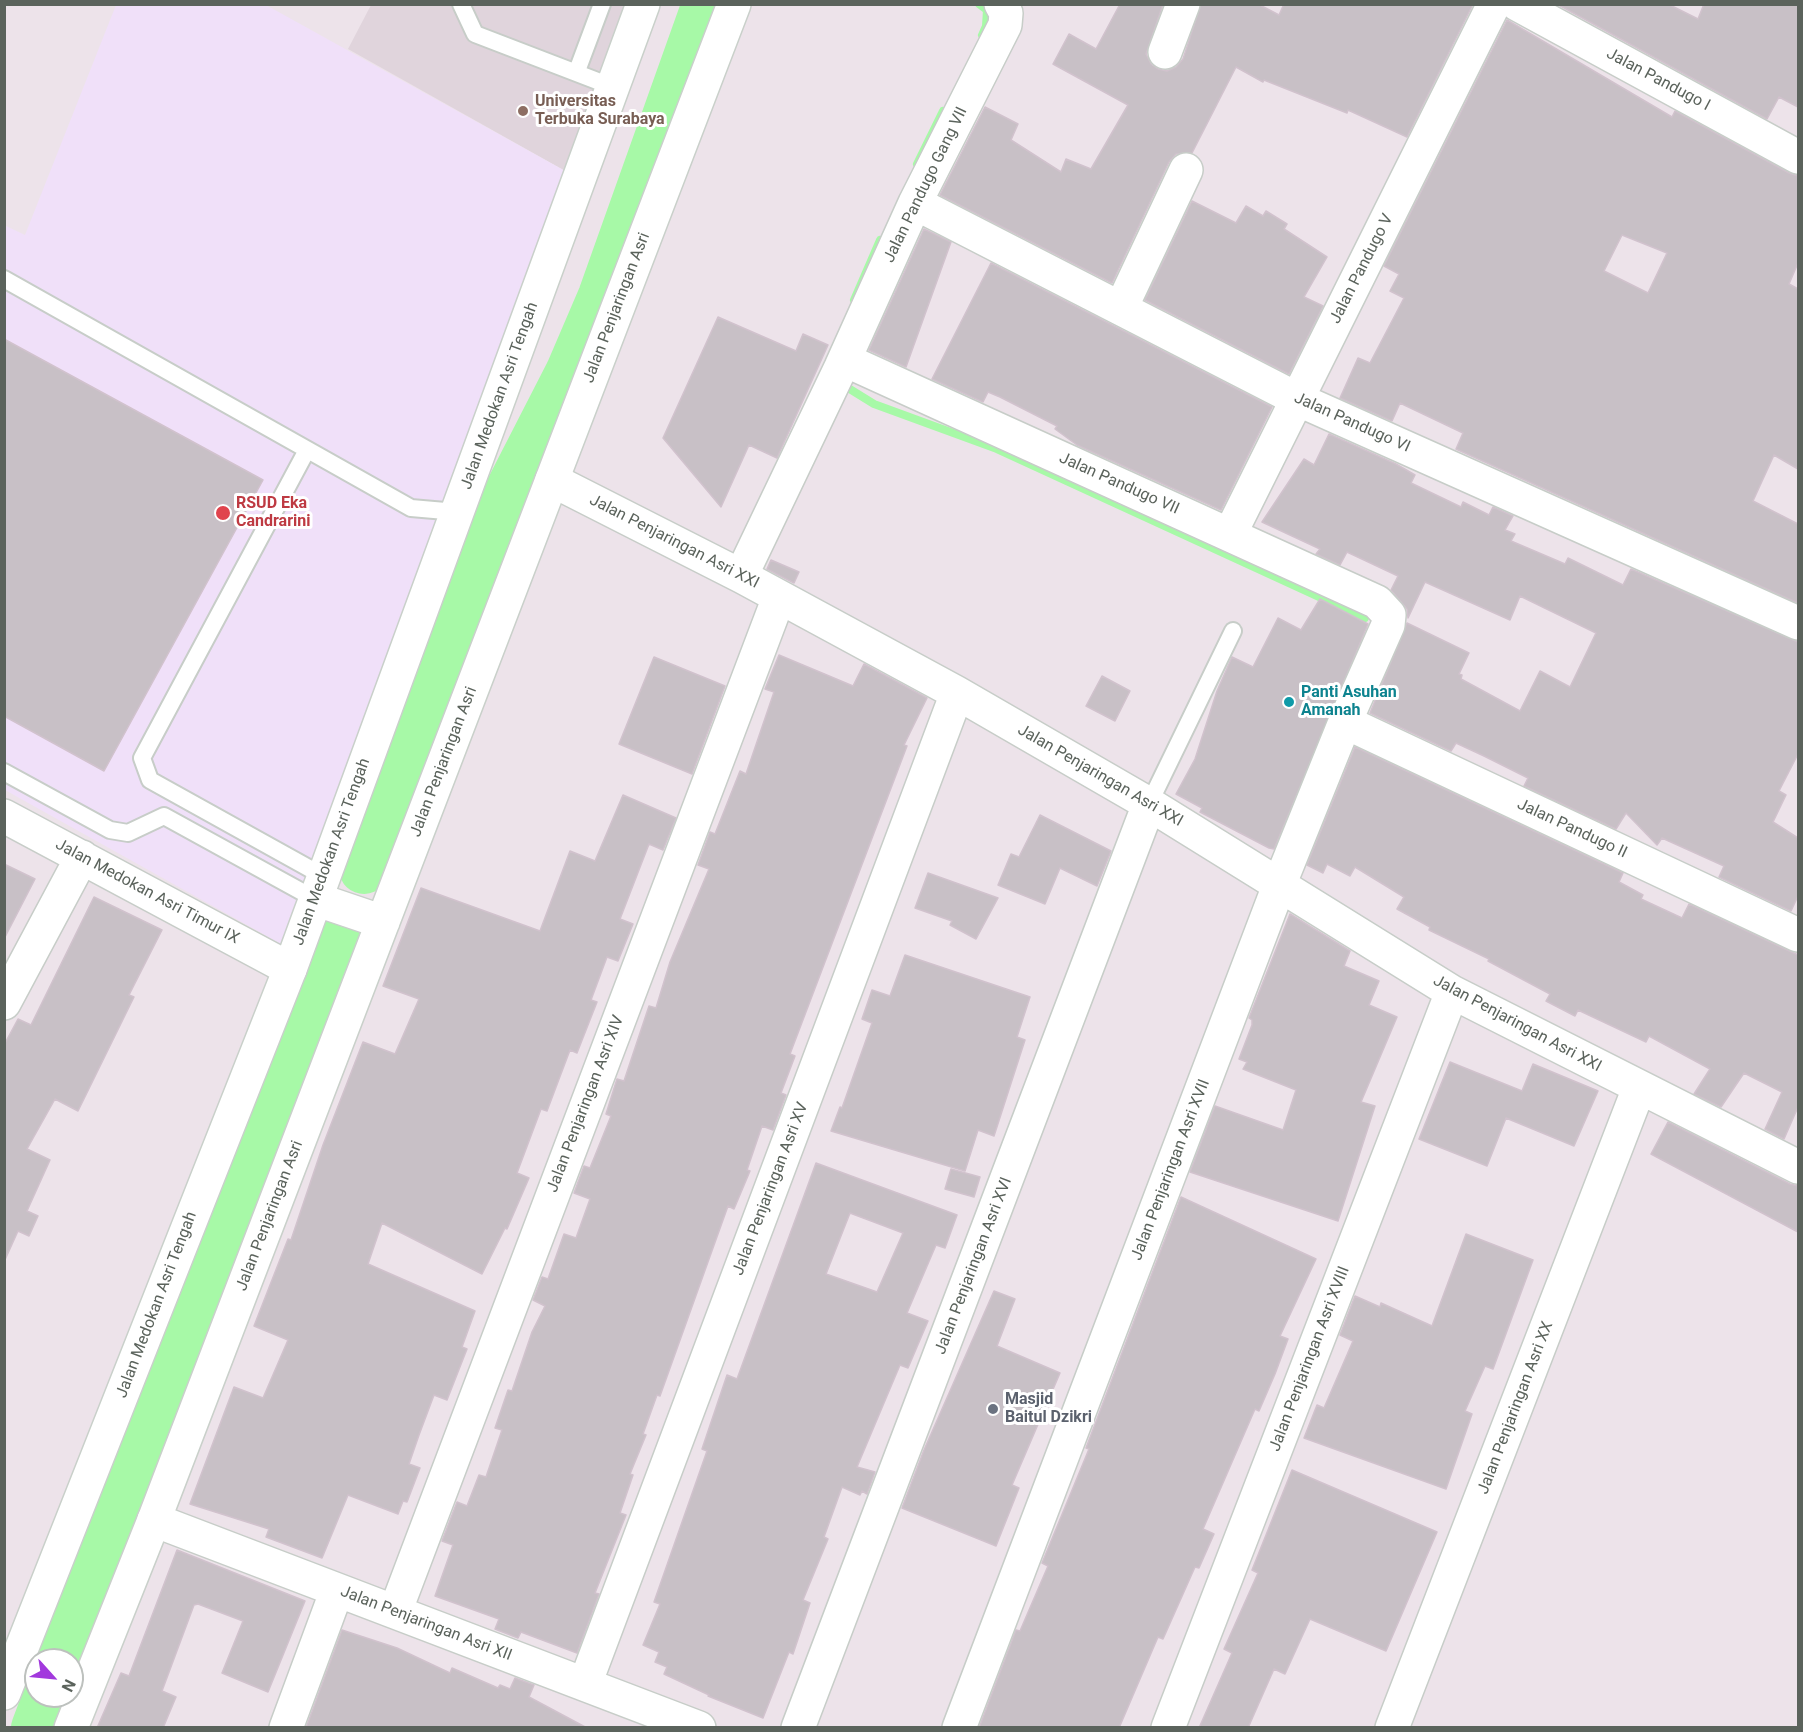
<!DOCTYPE html>
<html>
<head>
<meta charset="utf-8">
<style>
  body { margin:0 }
  #map { position:relative; width:1803px; height:1732px; overflow:hidden; background:#ede3ea; font-family:Roboto,sans-serif }
  canvas { display:block }
  .frame { position:absolute; inset:0; border:6px solid #5b635c; pointer-events:none }
  .north { position:absolute; left:24px; top:1648px; width:60px; height:60px; box-sizing:border-box; background:#fff; border:2px solid #bdc1be; border-radius:50%; rotate:117deg; font-size:16px; font-weight:700; line-height:24px; text-align:center; color:#5b635c }
  .north::after { content:''; display:block; margin:auto; width:21px; height:27px; background:#a239dd; clip-path:polygon(50% 0,100% 100%,50% 72%,0 100%) }
</style>
</head>
<body>
<div id="map">
<canvas width="1803" height="1732"></canvas>
<div class="frame"></div>
<div class="north">N</div>
</div>
<script>
const context = document.querySelector('canvas').getContext('2d');
context.lineJoin = 'round';
function fillPath(path, color) { context.fillStyle = color; context.fill(path, 'evenodd'); }
function strokePath(path, color, width, dash) { context.strokeStyle = color; context.lineWidth = width; context.lineCap = dash ? 'butt' : 'round'; context.setLineDash(dash || []); context.stroke(path); }
function drawText(font, color, halo, rows, align = 'center') {
  context.font = font + ' Roboto,sans-serif'; context.lineWidth = 6; context.setLineDash([]); context.textBaseline = 'middle'; context.strokeStyle = halo; context.fillStyle = color; for (const [text, x, y, turn = 0] of rows) {
    context.save(); context.translate(x, y); context.rotate((+turn || 0) * Math.PI / 180); context.textAlign = isNaN(turn) ? turn : align; if (halo) context.strokeText(text, 0, 0); context.fillText(text, 0, 0); context.restore();
  }
}
const education = new Path2D(`
  M 371,5 L 628,5 L 567,172 L 348,49 Z`);
const medical = new Path2D(`
  M 116,5 L 266,5 L 567,172 L 281,944 L 5,790 L 4,225 L 25,235 Z`);
const stream = new Path2D(`
  M 979,4 L 987,10 L 986,26 L 982,35
  M 917,164 L 943,111
  M 854,300 L 880,240
  M 840,383 L 874,404 L 997,449 L 1365,618`);
const river = new Path2D(`
  M 364,869 L 508,494 L 570,373 L 603,296 L 707,4
  M 62,1660 L 340,933
  M 36,1728 L 48,1696`);
const building = new Path2D(`
  M 1120,4 L 1163,4 L 1146,54 L 1151,64 L 1158,69 L 1167,71 L 1176,67 L 1183,59 L 1201,4 L 1258,4 L 1279,15 L 1284,4 L 1473,4 L 1407,137 L 1348,110 L 1347,113 L 1264,80 L 1263,82 L 1236,67 L 1192,153 L 1176,154 L 1169,162 L 1112,283 L 940,195 L 985,107 L 1018,124 L 1011,140 L 1061,172 L 1066,159 L 1091,169 L 1128,105 L 1053,64 L 1069,34 L 1096,49 Z
  M 1557,4 L 1668,4 L 1698,19 L 1704,4 L 1798,4 L 1798,107 L 1779,97 L 1767,119 Z
  M 1507,20 L 1672,117 L 1675,111 L 1789,173 L 1798,176 L 1798,263 L 1789,284 L 1798,289 L 1798,469 L 1774,455 L 1753,501 L 1798,524 L 1798,603 L 1456,449 L 1463,433 L 1400,403 L 1392,421 L 1340,398 L 1358,358 L 1370,363 L 1404,298 L 1390,291 L 1399,274 L 1384,266 ZM 1622,235 L 1667,253 L 1648,293 L 1604,271 Z
  M 1192,201 L 1236,223 L 1246,206 L 1263,216 L 1266,211 L 1287,224 L 1284,229 L 1327,257 L 1304,297 L 1323,306 L 1289,374 L 1145,300 Z
  M 924,229 L 951,242 L 906,367 L 869,350 Z
  M 991,263 L 1272,407 L 1221,510 L 1077,445 L 1055,429 L 1057,426 L 1000,397 L 988,392 L 983,402 L 932,379 Z
  M 718,317 L 796,351 L 803,334 L 828,345 L 777,458 L 749,445 L 721,507 L 663,438 Z
  M 4,339 L 263,480 L 104,771 L 4,716 Z
  M 1329,434 L 1396,464 L 1415,475 L 1411,483 L 1461,507 L 1463,502 L 1489,515 L 1493,507 L 1513,516 L 1505,530 L 1515,534 L 1511,541 L 1565,564 L 1568,558 L 1623,585 L 1631,569 L 1798,642 L 1798,754 L 1779,791 L 1786,795 L 1773,822 L 1798,838 L 1798,896 L 1791,911 L 1719,877 L 1724,866 L 1662,838 L 1657,845 L 1626,813 L 1616,829 L 1524,786 L 1528,778 L 1484,756 L 1456,743 L 1451,751 L 1370,713 L 1407,623 L 1469,653 L 1459,674 L 1462,675 L 1461,679 L 1520,711 L 1540,671 L 1570,687 L 1596,633 L 1520,596 L 1510,620 L 1425,582 L 1408,618 L 1407,609 L 1391,590 L 1398,576 L 1347,552 L 1340,565 L 1316,554 L 1320,549 L 1262,522 L 1304,459 L 1314,465 Z
  M 771,560 L 799,572 L 794,583 L 767,569 Z
  M 1320,599 L 1368,624 L 1274,849 L 1269,848 L 1200,812 L 1202,808 L 1176,794 L 1195,759 L 1217,691 L 1232,657 L 1253,667 L 1278,618 L 1301,630 Z
  M 779,655 L 853,686 L 864,664 L 927,698 L 904,745 L 907,746 L 790,1054 L 795,1056 L 781,1093 L 786,1095 L 773,1130 L 762,1126 L 747,1170 L 750,1171 L 734,1209 L 728,1206 L 660,1396 L 657,1395 L 643,1434 L 646,1435 L 630,1474 L 633,1475 L 620,1513 L 626,1515 L 595,1593 L 599,1594 L 577,1653 L 521,1632 L 518,1638 L 495,1629 L 499,1619 L 435,1596 L 453,1545 L 442,1541 L 457,1502 L 467,1506 L 479,1475 L 486,1477 L 502,1430 L 495,1428 L 508,1390 L 512,1391 L 532,1332 L 545,1306 L 533,1300 L 542,1277 L 548,1279 L 564,1234 L 576,1238 L 590,1199 L 574,1193 L 584,1166 L 590,1168 L 611,1116 L 606,1114 L 617,1079 L 624,1081 L 649,1006 L 656,1008 L 670,962 L 709,869 L 698,865 L 710,832 L 715,834 L 740,771 L 746,774 L 774,692 L 765,689 Z
  M 654,657 L 725,686 L 692,774 L 619,744 Z
  M 1102,676 L 1130,691 L 1115,721 L 1086,706 Z
  M 1355,747 L 1623,873 L 1619,882 L 1643,895 L 1641,899 L 1682,918 L 1689,904 L 1798,955 L 1798,1107 L 1784,1139 L 1765,1129 L 1782,1092 L 1744,1073 L 1721,1107 L 1694,1094 L 1710,1069 L 1649,1036 L 1646,1042 L 1578,1010 L 1575,1016 L 1546,1001 L 1550,994 L 1488,961 L 1489,959 L 1429,930 L 1430,927 L 1397,909 L 1404,897 L 1355,867 L 1350,876 L 1327,864 L 1323,873 L 1307,865 Z
  M 623,795 L 676,818 L 663,850 L 649,844 L 620,919 L 633,924 L 618,961 L 607,957 L 591,1000 L 597,1002 L 577,1053 L 570,1050 L 547,1111 L 541,1109 L 517,1173 L 529,1178 L 507,1229 L 505,1228 L 482,1274 L 382,1223 L 368,1264 L 475,1311 L 462,1347 L 467,1349 L 447,1400 L 434,1395 L 419,1435 L 409,1464 L 420,1468 L 407,1502 L 403,1501 L 398,1514 L 348,1495 L 322,1558 L 266,1537 L 269,1529 L 190,1504 L 234,1387 L 263,1398 L 288,1340 L 254,1326 L 288,1239 L 291,1240 L 323,1145 L 363,1042 L 395,1054 L 419,999 L 383,986 L 421,888 L 540,931 L 570,851 L 595,861 Z
  M 1040,815 L 1111,851 L 1097,886 L 1060,868 L 1045,904 L 998,885 L 1011,854 L 1019,857 Z
  M 4,864 L 35,879 L 4,939 Z
  M 928,873 L 998,898 L 976,939 L 950,925 L 952,921 L 915,908 Z
  M 94,897 L 162,930 L 129,995 L 134,997 L 78,1111 L 55,1099 L 27,1149 L 50,1160 L 27,1211 L 38,1216 L 29,1236 L 18,1231 L 4,1262 L 4,1045 L 18,1019 L 31,1025 Z
  M 1290,914 L 1350,951 L 1344,966 L 1379,981 L 1369,1005 L 1397,1017 L 1361,1102 L 1375,1106 L 1338,1221 L 1190,1172 L 1215,1106 L 1283,1130 L 1296,1090 L 1243,1069 L 1247,1062 L 1239,1059 L 1252,1025 L 1252,1020 L 1249,1018 Z
  M 905,955 L 1030,997 L 1017,1037 L 1025,1040 L 994,1136 L 978,1130 L 965,1171 L 831,1131 L 840,1107 L 842,1108 L 872,1023 L 862,1019 L 872,990 L 890,996 Z
  M 1450,1062 L 1522,1091 L 1533,1064 L 1598,1091 L 1574,1146 L 1506,1118 L 1487,1166 L 1419,1139 Z
  M 1668,1122 L 1790,1184 L 1798,1186 L 1798,1232 L 1651,1154 Z
  M 816,1163 L 957,1215 L 945,1248 L 936,1245 L 907,1313 L 928,1321 L 908,1368 L 900,1365 L 857,1467 L 875,1472 L 867,1494 L 862,1491 L 860,1495 L 842,1487 L 824,1537 L 828,1539 L 803,1600 L 810,1603 L 793,1654 L 789,1652 L 763,1718 L 708,1696 L 709,1695 L 664,1674 L 667,1667 L 655,1662 L 659,1652 L 643,1645 L 660,1604 L 654,1602 L 707,1451 L 702,1449 L 727,1375 L 737,1379 ZM 850,1213 L 903,1233 L 877,1292 L 826,1274 Z
  M 951,1169 L 980,1177 L 974,1197 L 945,1189 Z
  M 1181,1197 L 1316,1259 L 1280,1336 L 1288,1339 L 1275,1374 L 1259,1411 L 1255,1409 L 1203,1529 L 1214,1534 L 1199,1568 L 1195,1567 L 1163,1639 L 1158,1637 L 1119,1728 L 979,1728 L 1016,1630 L 1020,1631 L 1048,1566 L 1042,1563 L 1089,1449 L 1086,1448 Z
  M 1466,1234 L 1533,1260 L 1493,1369 L 1485,1366 L 1465,1411 L 1472,1414 L 1446,1489 L 1304,1438 L 1317,1405 L 1324,1408 L 1353,1341 L 1340,1335 L 1355,1296 L 1380,1307 L 1381,1303 L 1432,1326 Z
  M 994,1291 L 1015,1299 L 997,1346 L 1060,1373 L 1012,1485 L 1019,1488 L 996,1546 L 902,1508 L 924,1450 Z
  M 1292,1470 L 1437,1532 L 1386,1651 L 1310,1619 L 1285,1674 L 1274,1669 L 1248,1728 L 1199,1728 L 1232,1653 L 1224,1649 L 1258,1573 L 1252,1570 Z
  M 177,1550 L 305,1601 L 268,1692 L 222,1673 L 243,1621 L 198,1604 L 194,1605 L 162,1691 L 176,1697 L 163,1728 L 97,1728 L 121,1673 L 129,1676 Z
  M 342,1630 L 397,1648 L 450,1673 L 452,1668 L 498,1688 L 500,1685 L 510,1689 L 515,1678 L 534,1685 L 529,1697 L 587,1728 L 306,1728 Z`);
const lane = new Path2D(`
  M 461,4 L 475,34 L 613,87
  M 577,71 L 602,4
  M 4,279 L 411,508 L 457,512
  M 307,450 L 142,758 L 150,780 L 323,876
  M 4,772 L 110,830 L 128,833 L 164,816 L 315,899
  M 1149,804 L 1233,631`);
const street = new Path2D(`
  M 1517,4 L 1798,157
  M 1165,52 L 1183,4
  M 915,203 L 1297,399 L 1798,623
  M 1121,308 L 1186,170
  M 845,360 L 1377,602 L 1389,615 L 1388,625 L 1345,722 L 1280,883 L 959,1728
  M 552,480 L 741,576 L 957,693 L 1149,804 L 1452,992 L 1798,1167
  M 1230,534 L 1494,4
  M 741,576 L 841,367 L 915,203 L 1005,25 L 1006,13 L 1001,4
  M 1345,722 L 1798,935
  M 4,816 L 290,969
  M 4,1003 L 82,857
  M 154,1520 L 699,1728
  M 395,1612 L 779,597
  M 585,1684 L 957,693
  M 286,1728 L 337,1590
  M 798,1728 L 1149,804
  M 1168,1728 L 1452,992
  M 1392,1728 L 1639,1088`);
const secondary = new Path2D(`
  M 315,899 L 383,922
  M 4,1693 L 290,969 L 643,4
  M 71,1728 L 154,1520 L 734,4`);
const markers = [
  [523,111,6,"#8d6e63"],
  [223,513,8,"#e0444e"],
  [1289,702,6,"#0f9aa8"],
  [993,1409,6,"#6b7280"]
];
const streetNames = [
  ["Jalan Pandugo I",1658,80,28],
  ["Jalan Pandugo Gang VII",926,185,-64],
  ["Jalan Pandugo V",1362,269,-63],
  ["Jalan Penjaringan Asri",617,308,-69],
  ["Jalan Medokan Asri Tengah",500,396,-70],
  ["Jalan Pandugo VI",1352,423,24],
  ["Jalan Pandugo VII",1119,484,24],
  ["Jalan Penjaringan Asri XXI",674,542,27],
  ["Jalan Penjaringan Asri",444,762,-69],
  ["Jalan Penjaringan Asri XXI",1100,776,30],
  ["Jalan Pandugo II",1572,829,25],
  ["Jalan Medokan Asri Tengah",332,852,-70],
  ["Jalan Medokan Asri Timur IX",147,892,28],
  ["Jalan Penjaringan Asri XXI",1517,1024,28],
  ["Jalan Penjaringan Asri XIV",586,1104,-69],
  ["Jalan Penjaringan Asri XVII",1171,1170,-69],
  ["Jalan Penjaringan Asri XV",771,1189,-69],
  ["Jalan Penjaringan Asri",270,1216,-69],
  ["Jalan Penjaringan Asri XVI",974,1266,-69],
  ["Jalan Medokan Asri Tengah",157,1305,-69],
  ["Jalan Penjaringan Asri XVIII",1310,1359,-69],
  ["Jalan Penjaringan Asri XX",1516,1408,-69],
  ["Jalan Penjaringan Asri XII",426,1624,21]
];
const educationNames = [
  ["Universitas",535,102],
  ["Terbuka Surabaya",535,120]
];
const healthNames = [
  ["RSUD Eka",236,504],
  ["Candrarini",236,522]
];
const cultureNames = [
  ["Panti Asuhan",1301,693],
  ["Amanah",1301,711]
];
const worshipNames = [
  ["Masjid",1005,1400],
  ["Baitul Dzikri",1005,1418]
];
fillPath(education, '#e0d4dc');
fillPath(medical, '#f0e0f9');
strokePath(stream, '#a7f9a7', 8);
strokePath(river, '#a7f9a7', 50);
fillPath(building, '#c8c0c6');
strokePath(building, '#d1c2cd', 1.5);
strokePath(lane, '#c7cdc8', 20);
strokePath(street, '#c7cdc8', 36);
strokePath(secondary, '#c9d0ca', 36);
strokePath(lane, '#fff', 16);
strokePath(street, '#fff', 33);
strokePath(secondary, '#fff', 33);
for (const [x, y, r, color] of markers) { const dot = new Path2D(); dot.arc(x, y, r, 0, 2 * Math.PI); context.fillStyle = color; context.fill(dot); strokePath(dot, '#fff', 2); }
drawText('16px', '#5b635c', '#fff', streetNames);
drawText('bold 16px', '#785e54', '#fff', educationNames, 'left');
drawText('bold 16px', '#be3a42', '#fff', healthNames, 'left');
drawText('bold 16px', '#0d838f', '#fff', cultureNames, 'left');
drawText('bold 16px', '#5b616d', '#fff', worshipNames, 'left');
</script>
</body>
</html>
